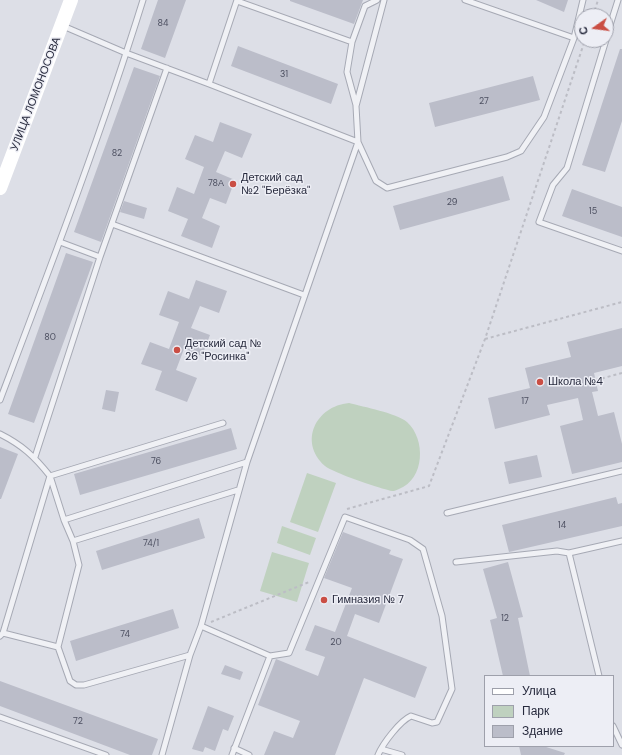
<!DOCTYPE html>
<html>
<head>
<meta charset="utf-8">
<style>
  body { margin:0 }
  #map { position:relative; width:622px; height:755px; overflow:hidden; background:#dddfe7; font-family:"DM Sans",sans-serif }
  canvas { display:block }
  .legend { position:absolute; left:484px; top:675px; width:130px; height:72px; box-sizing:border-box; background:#edeef5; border:1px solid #9ea0ab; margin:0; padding:5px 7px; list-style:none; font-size:12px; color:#272a3d }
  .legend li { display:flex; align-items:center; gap:8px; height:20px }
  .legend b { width:20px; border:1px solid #9ea0ab }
  .north { position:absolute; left:574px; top:8px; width:40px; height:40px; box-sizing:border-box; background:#edeef5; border:1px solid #9ea0ab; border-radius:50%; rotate:256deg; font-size:11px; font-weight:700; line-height:16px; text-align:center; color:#272a3d }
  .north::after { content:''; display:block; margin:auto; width:14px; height:18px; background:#ca4e44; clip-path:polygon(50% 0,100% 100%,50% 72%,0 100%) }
</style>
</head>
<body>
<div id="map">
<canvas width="622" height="755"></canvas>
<ul class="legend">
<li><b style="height:5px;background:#fff"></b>Улица</li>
<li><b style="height:11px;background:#bfd1bf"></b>Парк</li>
<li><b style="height:11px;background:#bbbdc9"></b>Здание</li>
</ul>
<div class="north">С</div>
</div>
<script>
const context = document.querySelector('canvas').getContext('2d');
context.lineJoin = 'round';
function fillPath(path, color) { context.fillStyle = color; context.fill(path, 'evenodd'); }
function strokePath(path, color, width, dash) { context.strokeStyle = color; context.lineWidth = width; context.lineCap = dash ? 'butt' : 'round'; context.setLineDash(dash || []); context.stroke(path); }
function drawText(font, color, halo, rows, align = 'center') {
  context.font = font + ' "DM Sans",sans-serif'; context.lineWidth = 3; context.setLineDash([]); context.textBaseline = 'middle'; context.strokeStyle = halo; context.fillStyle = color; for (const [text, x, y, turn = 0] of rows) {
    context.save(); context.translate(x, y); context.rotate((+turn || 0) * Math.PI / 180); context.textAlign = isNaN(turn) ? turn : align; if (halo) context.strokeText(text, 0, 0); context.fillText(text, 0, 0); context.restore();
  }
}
const green = new Path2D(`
  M 349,403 C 364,407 396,413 407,422 C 426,439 425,479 399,489 C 395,491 392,492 388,490 C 376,487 334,473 325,466 C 298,442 316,406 349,403 Z
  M 307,473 L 336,483 L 318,532 L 290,522 Z
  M 282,526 L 316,538 L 310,555 L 277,543 Z
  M 272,552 L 309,563 L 297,602 L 260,591 Z`);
const building = new Path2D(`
  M 158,0 L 186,0 L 165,58 L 141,49 Z
  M 290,0 L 363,0 L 354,24 L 290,1 Z
  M 536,0 L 568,0 L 564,12 Z
  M 238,46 L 338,84 L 331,104 L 231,66 Z
  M 620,49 L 622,49 L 622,121 L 605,172 L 582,165 Z
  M 134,67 L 160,76 L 101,242 L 74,232 Z
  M 533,76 L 540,100 L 435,127 L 429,103 Z
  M 220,122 L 252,134 L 242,158 L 225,151 L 216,172 L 235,180 L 226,204 L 210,198 L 202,218 L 220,226 L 212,248 L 181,236 L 188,219 L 168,211 L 177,187 L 194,194 L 204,167 L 185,159 L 195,135 L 213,142 Z
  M 503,176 L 510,200 L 400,230 L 393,206 Z
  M 572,189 L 622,207 L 622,237 L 562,216 Z
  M 124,201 L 147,208 L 144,219 L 120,212 Z
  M 66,253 L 93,262 L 34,423 L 8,414 Z
  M 196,280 L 227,291 L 219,313 L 200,306 L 191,328 L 210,335 L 202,356 L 184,349 L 176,370 L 197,378 L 187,402 L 155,390 L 162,371 L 141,364 L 150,342 L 169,349 L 179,322 L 159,315 L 168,291 L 189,299 Z
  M 622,328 L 622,366 L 594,373 L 598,391 L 592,392 L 598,416 L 614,412 L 622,444 L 622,462 L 572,474 L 560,426 L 583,420 L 578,398 L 547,405 L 550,415 L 495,429 L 488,398 L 530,388 L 525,368 L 571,357 L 567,342 Z
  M 106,390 L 119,392 L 115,412 L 102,409 Z
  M 231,428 L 237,449 L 80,495 L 74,474 Z
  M 0,447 L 18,454 L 1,499 L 0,499 Z
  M 537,455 L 542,477 L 509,484 L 504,462 Z
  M 616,497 L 618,504 L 622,503 L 622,526 L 509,552 L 502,525 Z
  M 199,518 L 205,538 L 102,570 L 96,551 Z
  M 343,532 L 391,550 L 389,554 L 403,559 L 379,623 L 355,614 L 347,636 L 427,667 L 415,698 L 364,678 L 335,755 L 264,755 L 274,731 L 293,738 L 300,721 L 258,705 L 276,659 L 318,676 L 325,657 L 305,650 L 315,625 L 335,632 L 352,588 L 324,578 Z
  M 508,562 L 523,617 L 518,618 L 530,676 L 503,676 L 490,620 L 497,618 L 483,569 Z
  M 173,609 L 179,628 L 76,661 L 70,641 Z
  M 225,665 L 243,672 L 240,680 L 221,674 Z
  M 0,681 L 158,739 L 152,755 L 130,755 L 0,706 Z
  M 208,706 L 234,716 L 228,731 L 223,729 L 215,751 L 205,747 L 203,752 L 192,749 Z
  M 519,746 L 543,746 L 565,753 L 564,755 L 521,755 Z`);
const path = new Path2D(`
  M 593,16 L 598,0
  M 485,339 L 622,302
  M 596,380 L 622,373
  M 347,509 L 429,486 L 485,339 L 585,40
  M 211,622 L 309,582`);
const service = new Path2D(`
  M 465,0 L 574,38
  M 237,1 L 352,42
  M 63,26 L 126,53 L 209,84 L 358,142 L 376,181 L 387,188 L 507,157 L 521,151 L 544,117 L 574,38 L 583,0
  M 606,38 L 618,0
  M 606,40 L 567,168 L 553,185 L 539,222 L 622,251
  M 209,84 L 237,0
  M 356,105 L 347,72 L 352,42 L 365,6 L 377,0
  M 112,224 L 304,295
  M 60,242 L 100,257
  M 0,400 C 50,268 101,135 143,0
  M 0,434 C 22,445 34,456 50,476 L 3,633 L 0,636
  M 35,457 L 100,257 L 167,68
  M 447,513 L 622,471
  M 64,520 L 50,476 L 223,423
  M 73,541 L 238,490
  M 456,562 L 557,551 L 569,553
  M 201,626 L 270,656 L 289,653 L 345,517 L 410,540 L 423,549 L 442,616 L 452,689 L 437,722 L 432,723 L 411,716 C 400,721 383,743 378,755
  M 3,633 L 58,647
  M 190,655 L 84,685 L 76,685 L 70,681 L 58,647 L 79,565 L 73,541 L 64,520 L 247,462
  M 599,676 L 569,553 L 622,541
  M 0,717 L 106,755
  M 613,726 L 622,745
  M 234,748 L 249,755
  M 381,749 L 402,755
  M 162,755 L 190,655 L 201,626 L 247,462 L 358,142 L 356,106 L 384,0
  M 232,755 L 270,656`);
const secondary = new Path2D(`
  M 0,188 L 71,0`);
const markers = [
  [233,184,4,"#ca4e44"],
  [177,350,4,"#ca4e44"],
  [540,382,4,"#ca4e44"],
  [324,600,4,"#ca4e44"]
];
const numberNames = [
  ["84",163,24],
  ["31",284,75],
  ["27",484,102],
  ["82",117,154],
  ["78А",216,184],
  ["29",452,203],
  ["15",593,212],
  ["80",50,338],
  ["17",525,402],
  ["76",156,462],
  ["14",562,526],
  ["74/1",151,544],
  ["12",505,619],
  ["74",125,635],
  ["20",336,643],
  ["72",78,722]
];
const streetNames = [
  ["УЛИЦА ЛОМОНОСОВА",36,94,-69]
];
const poiNames = [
  ["Детский сад",241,178],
  ["№2 \"Берёзка\"",241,191],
  ["Детский сад №",185,344],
  ["26 \"Росинка\"",185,357],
  ["Школа №4",548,382],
  ["Гимназия № 7",332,600]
];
fillPath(green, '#bfd1bf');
fillPath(building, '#bbbdc9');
strokePath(service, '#a6a9b4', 7);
strokePath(path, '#bcbdc5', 2, [3, 3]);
strokePath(service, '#f0f1f5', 5);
strokePath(secondary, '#fff', 14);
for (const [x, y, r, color] of markers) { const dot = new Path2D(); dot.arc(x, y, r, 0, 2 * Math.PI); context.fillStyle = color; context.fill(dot); strokePath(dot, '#edeef5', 1.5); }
drawText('9px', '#4c4f60', null, numberNames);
drawText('11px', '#272a3d', '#edeef5', streetNames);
drawText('11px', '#272a3d', '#edeef5', poiNames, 'left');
</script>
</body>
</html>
